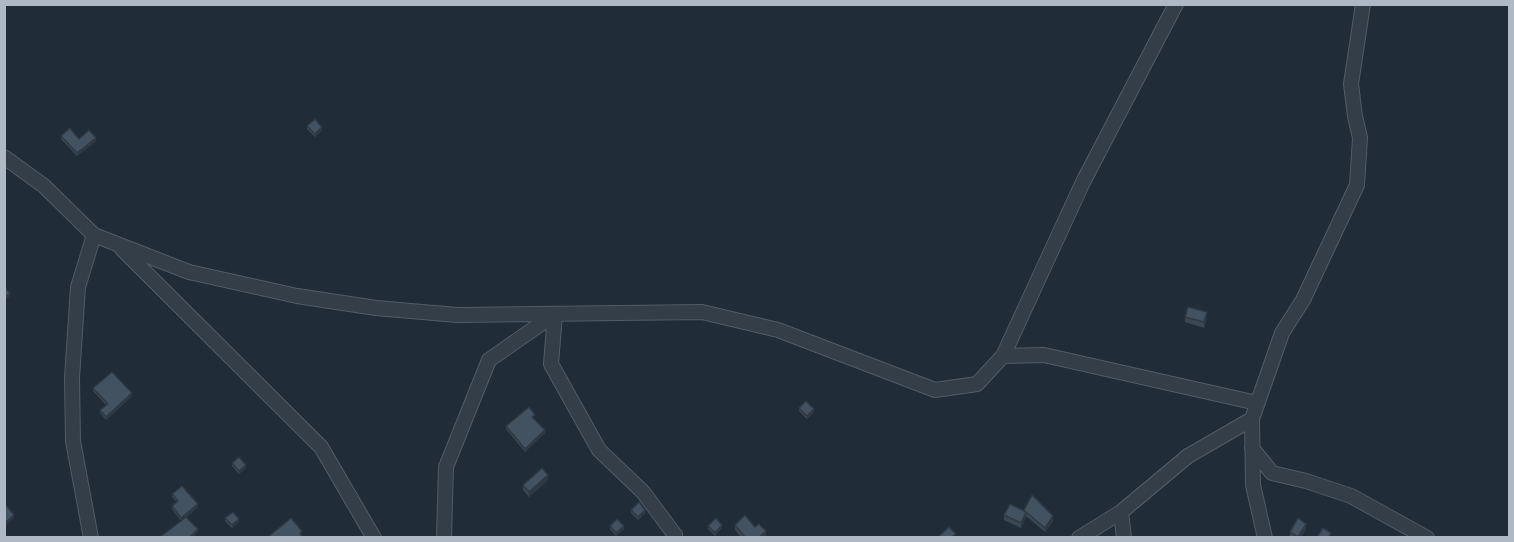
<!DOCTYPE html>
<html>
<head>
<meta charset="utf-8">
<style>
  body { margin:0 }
  #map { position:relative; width:1514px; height:542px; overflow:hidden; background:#202c38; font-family:"PT Sans",sans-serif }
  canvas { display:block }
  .frame { position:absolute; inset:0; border:6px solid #aeb9c5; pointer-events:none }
</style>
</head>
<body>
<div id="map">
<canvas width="1514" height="542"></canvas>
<div class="frame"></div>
</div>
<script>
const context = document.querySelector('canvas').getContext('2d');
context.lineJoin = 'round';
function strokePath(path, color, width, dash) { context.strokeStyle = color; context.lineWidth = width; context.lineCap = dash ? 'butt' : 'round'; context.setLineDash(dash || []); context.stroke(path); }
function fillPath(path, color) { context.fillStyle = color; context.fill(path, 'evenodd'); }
const street = new Path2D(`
  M 4,157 L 44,186 L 94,235 L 189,272 L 297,296 L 376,308 L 457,315 L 702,312 L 778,330 L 935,390 L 977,384 L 1003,356 L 1083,182 L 1176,4
  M 122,249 L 321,447 L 374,538
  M 555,314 L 551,364 L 599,450 L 643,492 L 675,535 L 673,538
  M 1003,356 L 1044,355 L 1257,403
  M 1252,448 L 1272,473 L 1306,481 L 1351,496 L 1427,538
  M 1121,512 L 1124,538
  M 91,538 L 73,441 L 72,378 L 78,287 L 94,235
  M 444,538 L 446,467 L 489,360 L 555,314
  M 1079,538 L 1121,512 L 1188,456 L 1252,419
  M 1265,538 L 1253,485 L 1252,419 L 1282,333 L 1303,300 L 1357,185 L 1360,138 L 1355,116 L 1351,84 L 1363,4`);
const wall = new Path2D(`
  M 307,126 L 322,130 L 315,137 L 307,129 Z
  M 61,136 L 79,139 L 96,141 L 77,156 L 61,139 Z
  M 1185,317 L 1207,318 L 1204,328 L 1185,322 Z
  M 93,388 L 132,396 L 106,420 L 100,413 L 100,410 L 106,405 L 93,391 Z
  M 799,408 L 814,412 L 807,419 L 799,411 Z
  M 534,418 L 545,433 L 525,452 L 506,429 L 506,426 L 535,418 Z
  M 232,463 L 246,468 L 239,474 L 232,466 Z
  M 548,480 L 529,497 L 523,490 L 523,485 Z
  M 172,494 L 198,507 L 186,517 L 198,532 L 181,521 L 172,509 L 172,506 L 177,502 L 172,497 Z
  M 631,510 L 645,513 L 638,520 L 631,513 Z
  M 1024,511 L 1053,521 L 1045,532 L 1026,516 L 1021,528 L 1004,520 L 1004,515 Z
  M 225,518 L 239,522 L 232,528 L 225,521 Z
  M 735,525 L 755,527 L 766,537 L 741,537 L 735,530 Z
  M 610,526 L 624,529 L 616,536 L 610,529 Z
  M 708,526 L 722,528 L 715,536 L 708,529 Z
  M 1306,530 L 1301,537 L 1290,537 L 1290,532 Z`);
const shadedWall = new Path2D(`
  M 322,127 L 322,130 L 315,137 L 315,134 Z
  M 96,138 L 96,141 L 77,156 L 77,153 Z
  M 10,293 L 10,296 L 4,301 L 4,298 Z
  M 1207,312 L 1207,318 L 1204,328 L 1204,322 Z
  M 132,393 L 132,396 L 106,420 L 106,417 Z
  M 814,409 L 814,412 L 807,419 L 807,416 Z
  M 545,430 L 545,433 L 525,452 L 525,449 Z
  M 246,465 L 246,468 L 239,474 L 239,471 Z
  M 548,475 L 548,480 L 529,497 L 529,492 Z
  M 198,504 L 198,507 L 181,521 L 181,518 Z
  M 645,510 L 645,513 L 638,520 L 638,517 Z
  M 1026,512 L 1026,516 L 1021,528 L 1021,523 Z
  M 14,515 L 14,518 L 6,525 L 6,522 Z
  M 1053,516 L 1053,521 L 1045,532 L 1045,528 Z
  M 239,519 L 239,522 L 232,528 L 232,525 Z
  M 1306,524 L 1306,530 L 1301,537 L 1298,537 Z
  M 722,525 L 722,528 L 715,536 L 715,533 Z
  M 624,526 L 624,529 L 616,536 L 616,533 Z
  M 198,529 L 198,532 L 193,537 L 190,537 Z
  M 766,531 L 766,537 L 759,537 Z`);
const building = new Path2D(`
  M 315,119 L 322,127 L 315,134 L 307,126 Z
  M 70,128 L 79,139 L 89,130 L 96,138 L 77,153 L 61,136 Z
  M 4,287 L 10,293 L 4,298 Z
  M 1188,307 L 1207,312 L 1204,322 L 1185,317 Z
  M 112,372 L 132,393 L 106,417 L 100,410 L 108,404 L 93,388 Z
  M 806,401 L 814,409 L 807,416 L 799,408 Z
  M 529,407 L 535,415 L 532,417 L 545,430 L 525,449 L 506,426 Z
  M 239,457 L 246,465 L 239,471 L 232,463 Z
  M 542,468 L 548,475 L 529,492 L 523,485 Z
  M 182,486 L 198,504 L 181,518 L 172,506 L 178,501 L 172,494 Z
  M 1032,495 L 1053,516 L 1045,528 L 1026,512 L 1021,523 L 1004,515 L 1010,504 L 1026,512 L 1024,510 Z
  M 639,502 L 645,510 L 638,517 L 631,510 Z
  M 5,504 L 14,515 L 6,522 L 4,520 Z
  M 233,512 L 239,519 L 232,525 L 225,518 Z
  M 745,515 L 755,527 L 759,524 L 766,531 L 759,537 L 745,537 L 735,525 Z
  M 186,517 L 198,529 L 190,537 L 160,537 Z
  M 291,518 L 302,531 L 300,534 L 303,537 L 268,537 Z
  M 716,518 L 722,525 L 715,533 L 708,526 Z
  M 1298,518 L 1306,524 L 1298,537 L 1290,532 Z
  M 617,519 L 624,526 L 616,533 L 610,526 Z
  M 949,527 L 956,534 L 952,537 L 938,537 Z
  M 1323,528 L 1331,533 L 1329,537 L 1317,537 Z`);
strokePath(street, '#515c66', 16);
strokePath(street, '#343e48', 14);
fillPath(wall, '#3a4753');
fillPath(shadedWall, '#2f3943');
fillPath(building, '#435260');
strokePath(building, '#2f3943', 1.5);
</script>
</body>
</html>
